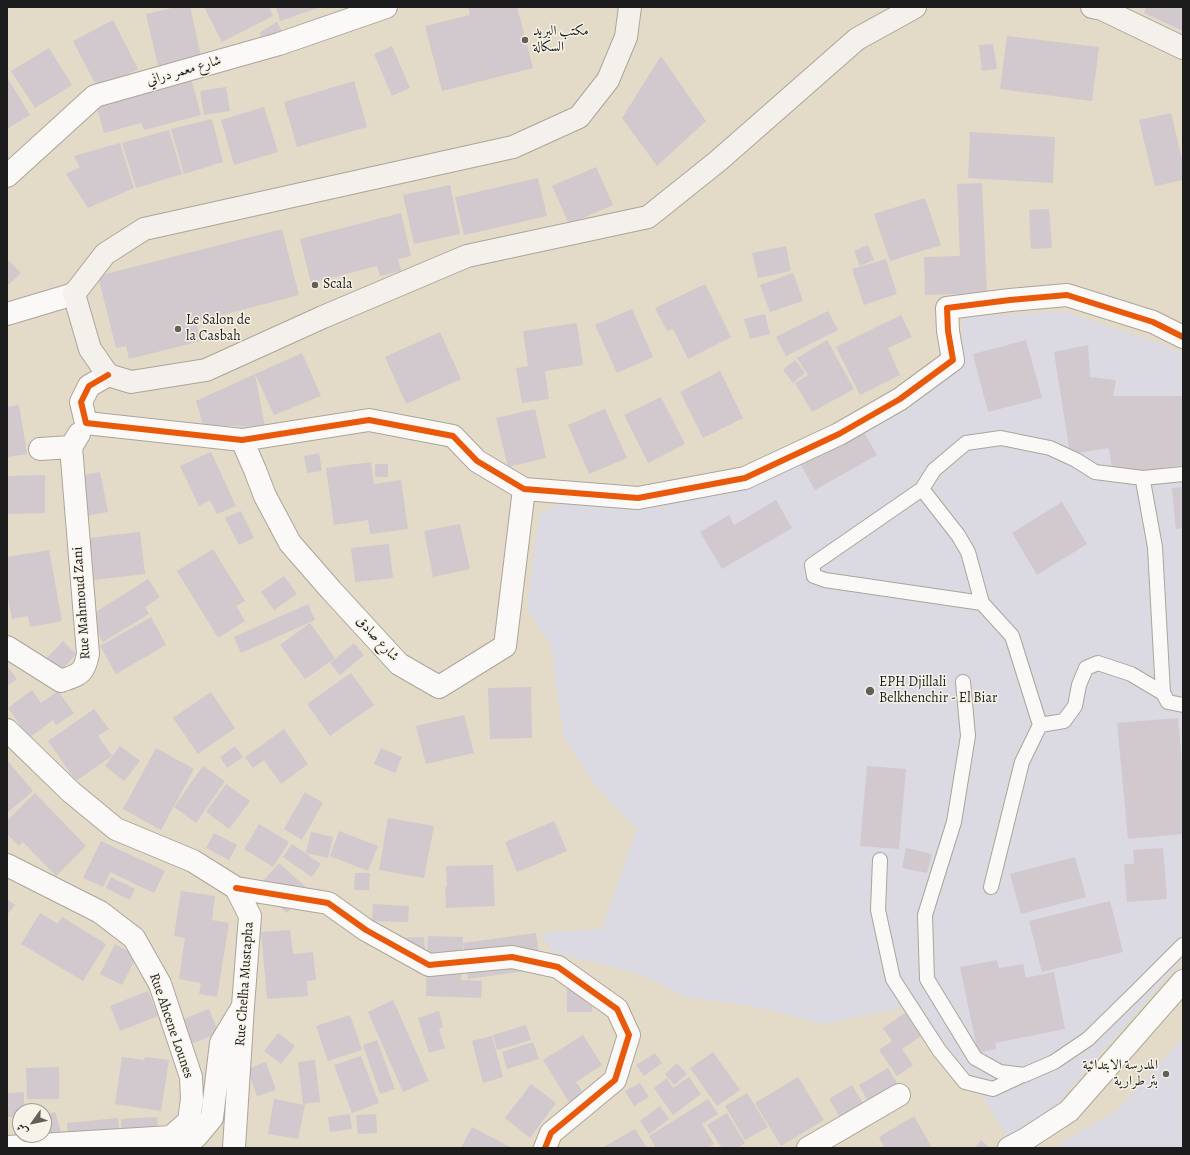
<!DOCTYPE html>
<html>
<head>
<meta charset="utf-8">
<style>
  body { margin:0 }
  #map { position:relative; width:1190px; height:1155px; overflow:hidden; background:#e3dac7; font-family:Alegreya,Amiri,serif }
  canvas { display:block }
  .frame { position:absolute; inset:0; border:8px solid #1c1c1c; pointer-events:none }
  .north { position:absolute; left:12px; top:1103px; width:40px; height:40px; box-sizing:border-box; background:#f7f3e8; border:1px solid #9f9d96; border-radius:50%; rotate:237deg; font-size:11px; font-weight:700; line-height:16px; text-align:center; color:#1c1c1c }
  .north::after { content:''; display:block; margin:auto; width:14px; height:18px; background:#625e58; clip-path:polygon(50% 0,100% 100%,50% 72%,0 100%) }
</style>
</head>
<body>
<div id="map">
<canvas width="1190" height="1155"></canvas>
<div class="frame"></div>
<div class="north">ش</div>
</div>
<script>
const context = document.querySelector('canvas').getContext('2d');
context.lineJoin = 'round';
function fillPath(path, color) { context.fillStyle = color; context.fill(path, 'evenodd'); }
function strokePath(path, color, width, dash) { context.strokeStyle = color; context.lineWidth = width; context.lineCap = dash ? 'butt' : 'round'; context.setLineDash(dash || []); context.stroke(path); }
function drawText(font, color, halo, rows, align = 'center') {
  context.font = font + ' Alegreya,Amiri,serif'; context.lineWidth = 3; context.setLineDash([]); context.textBaseline = 'middle'; context.strokeStyle = halo; context.fillStyle = color; for (const [text, x, y, turn = 0] of rows) {
    context.save(); context.translate(x, y); context.rotate((+turn || 0) * Math.PI / 180); context.textAlign = isNaN(turn) ? turn : align; if (halo) context.strokeText(text, 0, 0); context.fillText(text, 0, 0); context.restore();
  }
}
const built = new Path2D(`
  M 1063,311 L 1139,336 L 1183,352 L 1183,959 L 1048,1114 L 1007,1136 L 976,1087 L 917,1005 L 824,1024 L 747,1005 L 688,998 L 640,974 L 552,952 L 540,933 L 602,929 L 637,828 L 616,809 L 589,776 L 564,737 L 550,644 L 527,609 L 539,514 L 573,496 L 732,480 L 839,424 L 962,368 L 962,317 Z
  M 1183,1037 L 1183,1148 L 1052,1148 L 1116,1111 Z`);
const building = new Path2D(`
  M 176,7 L 190,7 L 201,56 L 158,66 L 146,14 Z
  M 204,7 L 269,7 L 273,16 L 222,42 Z
  M 276,7 L 321,7 L 280,21 Z
  M 468,7 L 517,7 L 533,68 L 442,91 L 425,26 L 470,15 Z
  M 1146,7 L 1183,7 L 1183,31 L 1144,13 Z
  M 113,20 L 138,69 L 98,89 L 73,41 Z
  M 277,22 L 283,33 L 265,43 L 259,33 Z
  M 1007,36 L 1099,47 L 1092,101 L 1000,89 Z
  M 993,44 L 997,69 L 982,71 L 979,45 Z
  M 392,46 L 410,88 L 392,96 L 374,54 Z
  M 49,48 L 72,85 L 35,108 L 11,71 Z
  M 661,56 L 706,121 L 657,166 L 622,118 Z
  M 7,77 L 30,115 L 7,129 Z
  M 191,78 L 201,115 L 144,130 L 141,123 L 104,133 L 96,104 Z
  M 354,81 L 367,127 L 297,147 L 284,102 Z
  M 226,87 L 230,111 L 204,115 L 200,91 Z
  M 264,107 L 278,152 L 234,165 L 221,120 Z
  M 1171,113 L 1183,163 L 1183,180 L 1155,186 L 1139,120 Z
  M 212,119 L 223,162 L 184,174 L 171,129 Z
  M 169,130 L 182,174 L 136,188 L 122,143 Z
  M 970,132 L 1055,137 L 1053,183 L 968,178 Z
  M 120,143 L 134,188 L 88,208 L 66,174 L 80,167 L 74,156 Z
  M 596,167 L 613,205 L 569,224 L 552,186 Z
  M 538,178 L 547,216 L 464,235 L 455,197 Z
  M 982,183 L 987,293 L 925,295 L 924,257 L 960,256 L 957,184 Z
  M 450,185 L 460,234 L 414,244 L 403,195 Z
  M 925,198 L 941,245 L 890,261 L 874,214 Z
  M 1049,209 L 1052,248 L 1031,249 L 1029,210 Z
  M 401,213 L 411,256 L 398,259 L 401,271 L 380,276 L 377,266 L 311,283 L 300,239 Z
  M 282,229 L 299,295 L 196,322 L 201,341 L 129,359 L 126,346 L 116,348 L 98,276 Z
  M 868,245 L 874,260 L 860,266 L 854,251 Z
  M 786,246 L 791,271 L 758,278 L 752,253 Z
  M 7,259 L 21,273 L 7,286 Z
  M 886,259 L 897,294 L 864,305 L 852,269 Z
  M 793,273 L 803,301 L 770,312 L 760,285 Z
  M 705,284 L 731,337 L 688,359 L 673,329 L 667,331 L 655,308 Z
  M 632,309 L 653,357 L 617,373 L 595,325 Z
  M 828,311 L 838,330 L 786,356 L 776,337 Z
  M 765,314 L 770,334 L 750,339 L 744,319 Z
  M 901,315 L 912,337 L 888,348 L 900,375 L 860,395 L 836,347 Z
  M 577,323 L 583,365 L 545,371 L 549,399 L 522,403 L 516,368 L 528,366 L 523,331 Z
  M 440,332 L 461,379 L 406,404 L 385,357 Z
  M 827,340 L 854,389 L 812,412 L 795,383 L 808,375 L 797,358 Z
  M 1026,340 L 1042,398 L 988,412 L 973,354 Z
  M 1088,345 L 1090,377 L 1116,380 L 1113,396 L 1183,396 L 1183,465 L 1113,475 L 1109,448 L 1070,454 L 1054,352 Z
  M 302,353 L 321,396 L 274,415 L 255,374 Z
  M 795,360 L 805,373 L 793,383 L 783,370 Z
  M 720,371 L 743,418 L 703,438 L 680,392 Z
  M 255,374 L 265,427 L 203,425 L 196,401 Z
  M 661,397 L 685,444 L 648,463 L 624,415 Z
  M 19,405 L 27,454 L 7,457 L 7,407 Z
  M 535,409 L 546,458 L 508,467 L 496,418 Z
  M 605,409 L 627,458 L 589,474 L 568,425 Z
  M 861,427 L 877,455 L 815,490 L 799,462 Z
  M 211,452 L 236,506 L 217,514 L 210,500 L 199,506 L 180,466 Z
  M 319,453 L 322,471 L 307,473 L 304,456 Z
  M 371,462 L 374,484 L 401,480 L 408,529 L 370,534 L 368,520 L 334,525 L 326,468 Z
  M 375,464 L 388,464 L 388,477 L 375,477 Z
  M 100,472 L 108,512 L 80,517 L 73,477 Z
  M 45,475 L 45,513 L 7,514 L 7,476 Z
  M 1183,487 L 1183,528 L 1176,529 L 1172,488 Z
  M 776,500 L 792,528 L 722,569 L 700,532 L 729,515 L 734,525 Z
  M 1062,502 L 1087,544 L 1037,575 L 1012,533 Z
  M 241,511 L 254,538 L 239,545 L 225,518 Z
  M 460,524 L 470,569 L 433,577 L 424,531 Z
  M 140,532 L 145,574 L 85,581 L 80,539 Z
  M 389,544 L 393,578 L 355,582 L 351,548 Z
  M 213,549 L 245,601 L 236,606 L 245,621 L 218,638 L 177,571 Z
  M 49,550 L 62,621 L 30,627 L 28,616 L 12,619 L 8,599 L 7,599 L 7,557 Z
  M 284,576 L 297,594 L 274,610 L 261,592 Z
  M 148,579 L 160,597 L 145,607 L 149,614 L 103,642 L 88,617 Z
  M 308,604 L 315,620 L 241,653 L 234,637 Z
  M 151,617 L 166,645 L 116,674 L 100,646 Z
  M 310,623 L 335,658 L 305,679 L 280,645 Z
  M 63,641 L 76,654 L 60,672 L 46,659 Z
  M 354,643 L 364,655 L 340,675 L 330,663 Z
  M 7,666 L 17,679 L 7,686 Z
  M 351,673 L 374,705 L 330,736 L 307,704 Z
  M 531,687 L 532,738 L 490,739 L 488,688 Z
  M 32,690 L 41,703 L 58,691 L 74,713 L 56,725 L 53,720 L 29,738 L 8,708 Z
  M 211,692 L 235,728 L 198,754 L 173,718 Z
  M 94,709 L 109,729 L 98,736 L 112,756 L 76,781 L 48,741 Z
  M 464,715 L 474,753 L 426,764 L 416,726 Z
  M 1178,718 L 1183,776 L 1183,834 L 1128,839 L 1117,723 Z
  M 284,729 L 308,764 L 281,784 L 264,760 L 253,768 L 245,757 Z
  M 120,746 L 140,761 L 124,781 L 105,766 Z
  M 235,746 L 243,757 L 227,768 L 220,757 Z
  M 156,748 L 194,769 L 161,830 L 123,809 Z
  M 381,748 L 402,757 L 395,773 L 374,764 Z
  M 7,760 L 33,791 L 7,813 Z
  M 203,766 L 225,781 L 196,823 L 174,807 Z
  M 867,766 L 906,769 L 899,849 L 860,846 Z
  M 226,784 L 250,801 L 229,829 L 206,812 Z
  M 305,792 L 323,803 L 302,840 L 284,829 Z
  M 35,793 L 86,846 L 56,876 L 23,842 L 19,846 L 7,834 L 7,821 Z
  M 388,818 L 434,826 L 424,878 L 379,870 Z
  M 554,821 L 567,851 L 517,872 L 505,842 Z
  M 259,824 L 289,842 L 273,867 L 244,849 Z
  M 339,831 L 378,846 L 368,871 L 330,856 Z
  M 311,832 L 333,837 L 328,858 L 306,853 Z
  M 214,833 L 237,845 L 229,860 L 206,848 Z
  M 101,841 L 165,871 L 154,893 L 110,872 L 103,887 L 83,878 Z
  M 292,844 L 321,864 L 312,877 L 283,857 Z
  M 906,848 L 932,854 L 927,873 L 902,868 Z
  M 1163,848 L 1167,899 L 1127,902 L 1124,864 L 1134,864 L 1133,850 Z
  M 1075,857 L 1086,897 L 1021,914 L 1010,874 Z
  M 279,863 L 308,889 L 287,913 L 258,887 Z
  M 493,865 L 495,906 L 446,908 L 445,887 L 447,887 L 446,866 Z
  M 355,873 L 370,873 L 369,890 L 354,890 Z
  M 111,877 L 135,889 L 130,900 L 106,888 Z
  M 181,891 L 215,896 L 212,920 L 229,923 L 217,997 L 199,994 L 201,983 L 179,979 L 185,938 L 174,936 Z
  M 7,899 L 15,905 L 7,915 Z
  M 1110,901 L 1123,952 L 1042,972 L 1029,921 Z
  M 373,904 L 409,906 L 408,922 L 372,921 Z
  M 40,913 L 58,924 L 62,917 L 106,944 L 83,981 L 21,944 Z
  M 290,930 L 293,954 L 313,952 L 316,980 L 307,981 L 308,996 L 267,999 L 261,932 Z
  M 536,933 L 541,969 L 468,979 L 463,943 Z
  M 428,936 L 463,937 L 461,980 L 482,981 L 481,998 L 426,996 Z
  M 424,937 L 425,954 L 390,938 Z
  M 115,944 L 137,956 L 122,985 L 100,974 Z
  M 997,960 L 999,968 L 1023,964 L 1026,978 L 1054,972 L 1065,1029 L 995,1043 L 996,1049 L 978,1053 L 960,967 Z
  M 567,987 L 592,988 L 592,1012 L 567,1012 Z
  M 148,991 L 158,1016 L 120,1031 L 110,1006 Z
  M 393,1000 L 429,1081 L 403,1092 L 368,1012 Z
  M 209,1009 L 219,1033 L 188,1045 L 179,1021 Z
  M 439,1011 L 443,1027 L 439,1029 L 445,1048 L 429,1053 L 418,1018 Z
  M 905,1013 L 921,1036 L 902,1049 L 913,1065 L 897,1076 L 879,1050 L 892,1041 L 883,1028 Z
  M 350,1015 L 362,1050 L 328,1061 L 316,1026 Z
  M 526,1025 L 531,1040 L 497,1050 L 493,1035 Z
  M 278,1033 L 295,1046 L 281,1064 L 264,1051 Z
  M 583,1035 L 602,1065 L 576,1082 L 587,1098 L 572,1107 L 543,1060 Z
  M 492,1036 L 503,1077 L 483,1083 L 472,1041 Z
  M 377,1040 L 395,1089 L 380,1094 L 363,1045 Z
  M 533,1042 L 539,1059 L 507,1069 L 502,1052 Z
  M 713,1052 L 740,1090 L 717,1106 L 690,1068 Z
  M 655,1053 L 662,1063 L 644,1076 L 636,1065 Z
  M 361,1056 L 379,1103 L 352,1113 L 334,1065 Z
  M 122,1057 L 144,1060 L 145,1057 L 169,1060 L 161,1111 L 115,1104 Z
  M 315,1060 L 320,1102 L 303,1104 L 298,1062 Z
  M 266,1062 L 276,1090 L 257,1096 L 247,1069 Z
  M 677,1063 L 687,1074 L 674,1085 L 665,1074 Z
  M 59,1067 L 59,1099 L 27,1099 L 26,1068 Z
  M 888,1068 L 897,1083 L 868,1101 L 859,1085 Z
  M 689,1077 L 701,1094 L 673,1115 L 654,1088 L 667,1078 L 673,1088 Z
  M 798,1077 L 824,1120 L 781,1146 L 755,1103 Z
  M 640,1083 L 649,1097 L 634,1106 L 625,1091 Z
  M 531,1084 L 556,1103 L 530,1138 L 505,1118 Z
  M 852,1085 L 866,1108 L 843,1122 L 829,1099 Z
  M 24,1092 L 24,1111 L 20,1111 L 20,1117 L 7,1117 L 7,1093 Z
  M 747,1093 L 768,1127 L 745,1140 L 725,1106 Z
  M 274,1099 L 305,1105 L 298,1139 L 268,1134 Z
  M 708,1099 L 718,1114 L 702,1124 L 714,1144 L 708,1148 L 656,1148 L 649,1136 Z
  M 660,1106 L 669,1119 L 649,1134 L 640,1121 Z
  M 55,1112 L 66,1148 L 44,1135 L 44,1115 Z
  M 727,1113 L 745,1143 L 737,1148 L 722,1148 L 707,1125 Z
  M 350,1114 L 352,1129 L 330,1132 L 328,1117 Z
  M 376,1114 L 377,1133 L 358,1134 L 356,1115 Z
  M 914,1116 L 932,1148 L 885,1148 L 879,1137 Z
  M 157,1117 L 159,1147 L 123,1148 L 121,1119 Z
  M 118,1118 L 121,1148 L 69,1148 L 67,1123 Z
  M 472,1127 L 512,1148 L 461,1148 Z
  M 635,1129 L 647,1148 L 602,1148 Z
  M 981,1140 L 989,1147 L 988,1148 L 975,1148 Z`);
const path = new Path2D(`
  M 7,450 L 16,450`);
const lane = new Path2D(`
  M 1183,474 L 1143,478 L 1143,481 L 1155,547 L 1163,693 L 1168,702 L 1183,705
  M 922,489 L 958,535 L 968,552 L 982,603
  M 963,682 L 968,736 L 954,822 L 925,915 L 927,979 L 975,1058 L 1000,1072 L 1024,1075 L 1054,1062 L 1088,1039 L 1140,988 L 1183,945
  M 1040,725 L 1012,636 L 982,603 L 825,580 L 814,576 L 812,565 L 922,489 L 934,470 L 966,443 L 1001,438 L 1050,448 L 1076,460 L 1095,472 L 1143,478
  M 880,860 L 878,910 L 893,979 L 939,1050 L 965,1082 L 993,1089 L 1023,1075
  M 991,887 L 1022,762 L 1040,725 L 1064,721 L 1075,706 L 1079,685 L 1086,668 L 1098,663 L 1131,674 L 1163,693`);
const street = new Path2D(`
  M 7,176 L 95,96 L 279,44 L 386,7
  M 7,314 L 74,294
  M 108,375 L 89,386 L 81,402 L 86,423 L 242,440 L 369,420 L 453,436 L 477,461 L 524,489 L 638,498 L 745,478 L 839,434 L 900,399 L 953,360 L 948,331 L 947,308 L 1010,300 L 1067,295 L 1153,322 L 1183,337
  M 242,440 L 255,470 L 265,496 L 290,543 L 331,590 L 399,664 L 439,687 L 505,646 L 524,489
  M 40,449 L 71,447 L 79,434
  M 7,647 L 61,681 C 80,674 84,674 88,654 L 71,447
  M 7,730 L 71,792 L 116,829 L 193,861 L 236,888 L 250,916 L 243,1006 L 234,1148
  M 7,865 L 100,912 L 134,938 L 160,984 L 191,1077 L 192,1099 L 189,1121 L 171,1137
  M 236,888 L 328,903 L 366,930 L 429,965 L 512,957 L 558,967 L 617,1009 L 629,1035 L 615,1080 L 551,1133 L 545,1148
  M 7,1147 L 171,1137 L 196,1137 L 212,1118 L 221,1043 L 242,1008
  M 808,1148 L 899,1095
  M 1009,1148 L 1026,1139 L 1069,1111 L 1183,981`);
const secondary = new Path2D(`
  M 630,7 L 626,37 L 608,80 L 579,117 L 513,147 L 144,229 L 105,254 L 74,294 L 90,349 L 108,375 L 131,382 L 206,370 L 323,317 L 467,256 L 648,217 L 718,161 L 857,39 L 915,7
  M 1092,7 L 1102,9 L 1183,48`);
const cycleway = new Path2D(`
  M 108,375 L 89,386 L 81,402 L 86,423 L 242,440 L 369,420 L 453,436 L 477,461 L 524,489 L 638,498 L 745,478 L 839,434 L 900,399 L 953,360 L 948,331 L 947,308 L 1010,300 L 1067,295 L 1153,322 L 1183,337
  M 236,888 L 328,903 L 366,930 L 429,965 L 512,957 L 558,967 L 617,1009 L 629,1035 L 615,1080 L 551,1133 L 545,1148`);
const markers = [
  [525,40,4,"#625e58"],
  [315,285,4,"#625e58"],
  [178,329,4,"#625e58"],
  [870,691,5,"#625e58"],
  [1166,1074,4,"#625e58"]
];
const poiNames = [
  ["مكتب البريد",533,32],
  ["السكالة",533,48],
  ["Scala",323,285],
  ["Le Salon de",186,321],
  ["la Casbah",186,337],
  ["EPH Djillali",879,683],
  ["Belkhenchir - El Biar",879,699],
  ["المدرسة الابتدائية",1158,1066,"right"],
  ["بئر طرارية",1158,1082,"right"]
];
const streetNames = [
  ["شارع معمر دراني",184,71,-16],
  ["Rue Mahmoud Zani",82,603,-94],
  ["شارع صادق",377,639,47],
  ["Rue Chelha Mustapha",245,984,-86],
  ["Rue Ahcene Lounes",171,1026,71]
];
fillPath(built, '#dbd9e2');
fillPath(building, '#d1c9ce');
strokePath(lane, '#aba599', 16);
strokePath(street, '#aba599', 24);
strokePath(secondary, '#aba599', 24);
strokePath(path, '#cfccc7', 2.5, [3, 3]);
strokePath(lane, '#fbf9f7', 14);
strokePath(street, '#fbf9f7', 22);
strokePath(secondary, '#f4f1ec', 22);
strokePath(cycleway, '#e8590c', 6);
for (const [x, y, r, color] of markers) { const dot = new Path2D(); dot.arc(x, y, r, 0, 2 * Math.PI); context.fillStyle = color; context.fill(dot); strokePath(dot, '#f7f3e8', 1.5); }
drawText('14px', '#1c1c1c', '#f7f3e8', poiNames, 'left');
drawText('14px', '#1c1c1c', '#f7f3e8', streetNames);
</script>
</body>
</html>
